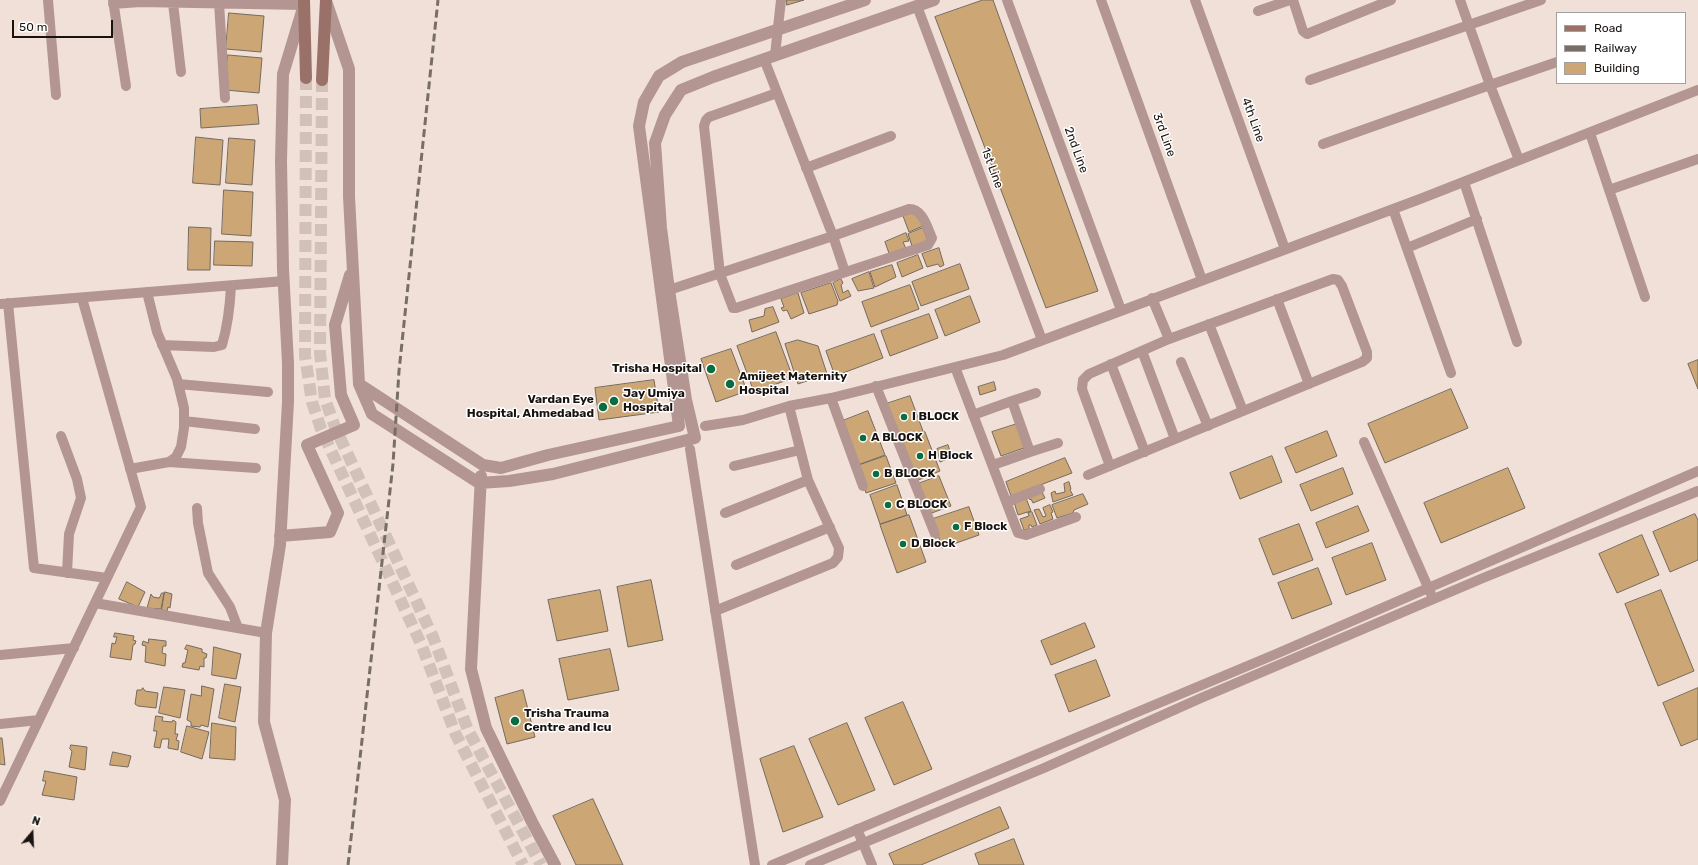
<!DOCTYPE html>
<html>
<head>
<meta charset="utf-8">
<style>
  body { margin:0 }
  #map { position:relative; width:1698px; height:865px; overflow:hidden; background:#f1e0d7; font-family:Rubik,sans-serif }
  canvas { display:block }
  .legend { position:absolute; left:1556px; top:12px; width:130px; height:72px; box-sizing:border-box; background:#fff; border:1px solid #a3a19f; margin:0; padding:5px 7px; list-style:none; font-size:12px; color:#191310 }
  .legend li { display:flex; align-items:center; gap:8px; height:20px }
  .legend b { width:20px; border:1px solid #a3a19f }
  .north { position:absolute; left:12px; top:813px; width:40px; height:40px; -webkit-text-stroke:3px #fff; paint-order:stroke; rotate:19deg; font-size:11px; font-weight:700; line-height:16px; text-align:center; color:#191310 }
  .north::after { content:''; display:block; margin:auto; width:14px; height:18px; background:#191310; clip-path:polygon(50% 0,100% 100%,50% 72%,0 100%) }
  .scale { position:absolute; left:12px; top:20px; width:101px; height:18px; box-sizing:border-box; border:2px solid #191310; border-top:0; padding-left:5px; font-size:12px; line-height:14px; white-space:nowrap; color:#191310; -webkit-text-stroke:3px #fff; paint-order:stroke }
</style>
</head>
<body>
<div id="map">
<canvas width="1698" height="865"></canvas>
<ul class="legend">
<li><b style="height:5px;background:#997169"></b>Road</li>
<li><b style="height:5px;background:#786e68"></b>Railway</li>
<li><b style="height:11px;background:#cca675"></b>Building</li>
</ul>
<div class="north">N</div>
<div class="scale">50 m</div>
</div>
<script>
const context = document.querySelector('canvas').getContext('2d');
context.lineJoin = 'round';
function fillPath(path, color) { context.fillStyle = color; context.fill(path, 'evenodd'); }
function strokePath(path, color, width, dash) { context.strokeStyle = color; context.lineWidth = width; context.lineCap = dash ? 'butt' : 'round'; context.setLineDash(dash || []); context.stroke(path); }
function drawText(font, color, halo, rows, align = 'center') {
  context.font = font + ' Rubik,sans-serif'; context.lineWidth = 3; context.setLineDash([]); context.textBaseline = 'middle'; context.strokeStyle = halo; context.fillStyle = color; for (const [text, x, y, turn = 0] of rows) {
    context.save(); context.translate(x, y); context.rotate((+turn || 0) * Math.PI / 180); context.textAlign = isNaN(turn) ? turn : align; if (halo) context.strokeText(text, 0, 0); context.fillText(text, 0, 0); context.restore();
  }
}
const building = new Path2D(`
  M 787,0 L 804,0 L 787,5 Z
  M 983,0 L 993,0 L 1098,291 L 1046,308 L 935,17 Z
  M 229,13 L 264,16 L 261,52 L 226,49 Z
  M 228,55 L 262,58 L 259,93 L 225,90 Z
  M 257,105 L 259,124 L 201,128 L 200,109 Z
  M 196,137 L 223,140 L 220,185 L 193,183 Z
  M 229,138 L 255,140 L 252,185 L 226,183 Z
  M 224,190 L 253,192 L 251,236 L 222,234 Z
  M 917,212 L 923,226 L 909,232 L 903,216 Z
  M 189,227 L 211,228 L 210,270 L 188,270 Z
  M 923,228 L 929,243 L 913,249 L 908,234 Z
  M 906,233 L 909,241 L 903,242 L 907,251 L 890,256 L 885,242 Z
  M 215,241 L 253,242 L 252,266 L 214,265 Z
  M 939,248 L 944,265 L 940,267 L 938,264 L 927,267 L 922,254 Z
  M 918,255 L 923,268 L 902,277 L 897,263 Z
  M 960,264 L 969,289 L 921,306 L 912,282 Z
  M 892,265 L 896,277 L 875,287 L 870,272 Z
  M 869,272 L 874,288 L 858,291 L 852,279 Z
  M 841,279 L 843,283 L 841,285 L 843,293 L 848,290 L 851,296 L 840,301 L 833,283 Z
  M 831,283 L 838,301 L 837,305 L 809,314 L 801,293 Z
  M 910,285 L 919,309 L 871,327 L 862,302 Z
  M 798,293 L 804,313 L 791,319 L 787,310 L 783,311 L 781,308 L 784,307 L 781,299 Z
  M 970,296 L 980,322 L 945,336 L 935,310 Z
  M 773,307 L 779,322 L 752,332 L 749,320 L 764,316 L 765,309 Z
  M 929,314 L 938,338 L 890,356 L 881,331 Z
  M 776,332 L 793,378 L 754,392 L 737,346 Z
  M 874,334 L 883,358 L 835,376 L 826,351 Z
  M 798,340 L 818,346 L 827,374 L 798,384 L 785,344 Z
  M 731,349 L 747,391 L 716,402 L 701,359 Z
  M 1698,360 L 1698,389 L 1688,364 Z
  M 654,380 L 659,412 L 599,420 L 595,388 Z
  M 994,382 L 996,390 L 980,395 L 978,387 Z
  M 1451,389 L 1468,428 L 1385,463 L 1368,424 Z
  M 910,396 L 923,431 L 898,439 L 886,404 Z
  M 868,411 L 885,455 L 858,465 L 840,422 Z
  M 1017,424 L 1024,448 L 1001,456 L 992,432 Z
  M 1327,431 L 1337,456 L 1296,473 L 1285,448 Z
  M 925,432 L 940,471 L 916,481 L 900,442 Z
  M 948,445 L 952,457 L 940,462 L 937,449 Z
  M 886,456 L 896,483 L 866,493 L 857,466 Z
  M 1272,456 L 1282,482 L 1240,499 L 1230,473 Z
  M 1065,458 L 1072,473 L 1011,496 L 1006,482 Z
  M 1343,468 L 1353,494 L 1311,511 L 1300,485 Z
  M 1508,468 L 1525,508 L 1441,543 L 1424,503 Z
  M 939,476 L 951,506 L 929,514 L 918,484 Z
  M 1069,482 L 1071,489 L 1070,490 L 1073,495 L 1053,502 L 1051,493 L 1055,491 L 1056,494 L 1065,492 L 1064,484 Z
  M 897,485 L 907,515 L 880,524 L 870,495 Z
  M 1042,492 L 1045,498 L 1033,503 L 1031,499 L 1030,500 L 1029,497 Z
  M 1083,494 L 1088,504 L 1074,510 L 1073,513 L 1057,518 L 1052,505 Z
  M 1026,498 L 1031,511 L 1018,515 L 1014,502 Z
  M 1050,505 L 1053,512 L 1051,513 L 1053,519 L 1040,524 L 1034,510 L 1039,509 L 1043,517 L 1046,516 L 1043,508 Z
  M 1358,506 L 1369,531 L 1326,548 L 1316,523 Z
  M 969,507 L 979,535 L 942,548 L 933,519 Z
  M 1032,512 L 1037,525 L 1032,527 L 1031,525 L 1029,525 L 1029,529 L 1024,530 L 1020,519 L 1029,516 L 1028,513 Z
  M 1695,514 L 1698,520 L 1698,560 L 1670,572 L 1653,532 Z
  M 909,515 L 926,562 L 897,573 L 880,525 Z
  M 1299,524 L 1313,560 L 1273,575 L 1259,539 Z
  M 1642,535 L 1659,575 L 1617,593 L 1599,554 Z
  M 1372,543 L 1386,580 L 1346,595 L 1332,558 Z
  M 1318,568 L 1332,604 L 1292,619 L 1278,583 Z
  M 651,580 L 663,640 L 628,647 L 617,587 Z
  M 127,582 L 145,592 L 138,607 L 119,599 Z
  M 600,590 L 608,631 L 557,641 L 548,600 Z
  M 1661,590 L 1694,671 L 1658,686 L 1625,604 Z
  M 165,592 L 172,594 L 170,608 L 168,607 L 167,611 L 162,610 Z
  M 162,593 L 164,593 L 161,609 L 147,608 L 151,594 L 153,597 L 159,598 Z
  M 1085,623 L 1095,647 L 1051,665 L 1041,641 Z
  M 115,633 L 134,636 L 133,640 L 136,641 L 135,644 L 133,645 L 131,660 L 110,657 L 112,643 L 115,644 L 117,637 L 114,637 Z
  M 149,639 L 166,641 L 166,646 L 163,646 L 162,653 L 166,654 L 165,666 L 145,662 L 146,646 L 142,645 L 143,641 L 148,643 Z
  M 187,645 L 202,649 L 202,652 L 207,654 L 206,658 L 204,658 L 204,667 L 200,666 L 199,670 L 182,667 L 183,663 L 185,663 L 188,650 L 185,649 Z
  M 214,647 L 241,654 L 236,679 L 212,675 Z
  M 610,649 L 619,690 L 568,700 L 559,659 Z
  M 1096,660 L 1110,696 L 1069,712 L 1055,675 Z
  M 225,684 L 241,687 L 235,722 L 219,718 Z
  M 202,686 L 214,689 L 208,727 L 201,725 L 200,727 L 191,726 L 191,722 L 187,720 L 191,694 L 201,696 Z
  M 164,687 L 185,690 L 180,718 L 159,713 Z
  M 143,688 L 145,691 L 158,693 L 156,708 L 138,706 L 135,704 L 137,690 L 141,690 Z
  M 1698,688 L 1698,739 L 1681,746 L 1663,703 Z
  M 523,690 L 535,737 L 507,744 L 495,698 Z
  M 903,702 L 932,769 L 894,785 L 865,718 Z
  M 156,716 L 163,717 L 162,721 L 172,722 L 173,720 L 176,722 L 175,734 L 178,734 L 176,740 L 179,741 L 178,750 L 168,748 L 169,739 L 162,739 L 160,748 L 154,747 L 157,731 L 154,731 Z
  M 212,723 L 236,727 L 235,760 L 210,758 Z
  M 847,723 L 875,790 L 838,805 L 809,739 Z
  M 187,726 L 209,732 L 202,759 L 181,752 Z
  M 0,738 L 2,738 L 5,765 L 0,764 Z
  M 71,745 L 87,747 L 85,770 L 69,767 L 72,751 L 70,749 Z
  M 794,746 L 823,817 L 783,832 L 760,759 Z
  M 113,752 L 131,756 L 128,767 L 110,765 Z
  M 45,771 L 77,777 L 74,800 L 42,795 L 46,781 L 43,781 Z
  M 593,799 L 623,865 L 576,865 L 553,816 Z
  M 1000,807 L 1009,828 L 921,865 L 894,865 L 889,854 Z
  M 1014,839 L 1024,865 L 979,865 L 975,854 Z`);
const secondaryTunnel = new Path2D(`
  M 306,78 L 305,356 L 312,402 L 321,429 L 421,644 L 456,735 L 523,865
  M 322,80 L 320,353 L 325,399 L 335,427 L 433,637 L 468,730 L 541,865`);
const minor = new Path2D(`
  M 48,0 L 56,95
  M 113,0 L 126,86
  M 1007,0 L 1121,310
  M 1101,0 L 1202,280
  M 1195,0 L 1285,249
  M 1293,0 L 1303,31 L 1307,34 L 1391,0
  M 1460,0 L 1490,85 L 1557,62
  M 173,3 L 181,72
  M 219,3 L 225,98
  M 113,4 L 140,2 L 304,5
  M 917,6 L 1042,340
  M 1258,11 L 1290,0
  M 775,55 L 781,0
  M 1310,80 L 1541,0
  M 777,93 L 709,117 L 706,120 L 704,126 L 720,274 L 733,308 L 736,308 L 928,245 L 932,238 C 927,227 923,209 909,209 L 833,236 L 845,272
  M 1590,133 L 1645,297
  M 1323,144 L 1490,85 L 1519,160
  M 806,168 L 891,136
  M 1464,182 L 1517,342
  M 1609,190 L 1698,159
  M 1393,209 L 1451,373
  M 1407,248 L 1477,219
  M 669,290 L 833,236 L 764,59
  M 1277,299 L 1309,384
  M 8,303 L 34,568 L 107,578
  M 0,304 L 284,281
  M 1209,324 L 1243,411
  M 162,345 L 214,347 L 222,345 C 228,325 230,306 231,286
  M 1142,351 L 1175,439
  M 1181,362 L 1208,426
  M 1111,364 L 1145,452
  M 955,367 L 1018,533 L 1026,535 L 1076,517
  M 178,384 L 268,392
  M 876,386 L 935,534
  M 831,398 L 863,486
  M 1012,401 L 1036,393
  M 973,415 L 1012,401 L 1030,452 L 993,465
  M 184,421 L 255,429
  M 705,426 L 743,420 L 789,406 L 831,398 L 1003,355 L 1420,199 L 1698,90
  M 61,436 L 77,479 L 81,498 L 69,534 L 67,573
  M 1364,442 L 1431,594
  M 690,449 L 755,865
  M 1030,452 L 1058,443
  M 169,462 L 256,468
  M 734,466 L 800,450
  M 1110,466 L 1082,389 L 1083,380 L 1089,374 L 1169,339 L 1152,298
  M 130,469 L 169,462 L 176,457 L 181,447 L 184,428 L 184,408 L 177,379 L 157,332 L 147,292
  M 1088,475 L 1362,362 L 1367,358 L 1367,352 L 1342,286 L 1338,280 L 1333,279 L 1169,339
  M 1007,502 L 1040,489
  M 197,508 L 198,523 L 208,573 L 230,607 L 238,628
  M 725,513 L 808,480
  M 736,565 L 830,527
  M 95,603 L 266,633
  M 715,611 L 833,563 L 838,557 L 839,548 L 808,480 L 789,406
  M 0,655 L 74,648
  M 0,724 L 39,720
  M 0,801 L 141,507 L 82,298
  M 857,829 L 872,865
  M 772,865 L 1276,654 L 1698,471
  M 810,865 L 1044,768 L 1201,698 L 1483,578 L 1698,491`);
const tertiary = new Path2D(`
  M 326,1 L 349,69 L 349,197 L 359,384 L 372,414 L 479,483 L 509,481 L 553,474 L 695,438 L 686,400 L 669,290 L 661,228 L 655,143 L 665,115 L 681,90 L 713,77 L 934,0
  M 359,384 L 483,465 L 501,468 L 548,455 L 679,426 L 639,126 L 644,102 L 659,76 L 682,62 L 865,0
  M 481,476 L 471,669 L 486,728 L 532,822 L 555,865
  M 280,536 L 330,532 L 338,513 L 307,445 L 354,425 L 341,395 L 335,325 L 350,275
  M 282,865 L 285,800 L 264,722 L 266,633 L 280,545 L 288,402 L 288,363 L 283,269 L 281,161 L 283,74 L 303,8`);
const secondary = new Path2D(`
  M 304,0 L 306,78
  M 322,80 L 326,0`);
const rail = new Path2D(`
  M 348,865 L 393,464 L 399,371 L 438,0`);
const markers = [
  [711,369,5,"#0a6c41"],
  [730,384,5,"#0a6c41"],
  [614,401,5,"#0a6c41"],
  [603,407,5,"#0a6c41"],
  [904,417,4,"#0a6c41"],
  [863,438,4,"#0a6c41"],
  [920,456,4,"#0a6c41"],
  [876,474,4,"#0a6c41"],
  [888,505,4,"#0a6c41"],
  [956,527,4,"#0a6c41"],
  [903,544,4,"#0a6c41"],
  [515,721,5,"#0a6c41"]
];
const streetNames = [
  ["4th Line",1253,120,70],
  ["3rd Line",1164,135,70],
  ["2nd Line",1076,150,70],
  ["1st Line",992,168,70]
];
const poiNames = [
  ["Trisha Hospital",702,369,"right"],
  ["Amijeet Maternity",739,377],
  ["Hospital",739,391],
  ["Jay Umiya",623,394],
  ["Hospital",623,408],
  ["Vardan Eye",594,400,"right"],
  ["Hospital, Ahmedabad",594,414,"right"],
  ["I BLOCK",912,417],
  ["A BLOCK",871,438],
  ["H Block",928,456],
  ["B BLOCK",884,474],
  ["C BLOCK",896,505],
  ["F Block",964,527],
  ["D Block",911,544],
  ["Trisha Trauma",524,714],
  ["Centre and Icu",524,728]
];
fillPath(building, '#cca675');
strokePath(building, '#746a5e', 1);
strokePath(secondaryTunnel, '#d1c1b9', 12, [12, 6]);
strokePath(minor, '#b39691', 10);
strokePath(tertiary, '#b39691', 12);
strokePath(secondary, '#997169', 12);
strokePath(rail, '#786e68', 3, [8, 4]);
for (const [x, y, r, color] of markers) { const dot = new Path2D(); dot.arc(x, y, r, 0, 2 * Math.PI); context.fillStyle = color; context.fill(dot); strokePath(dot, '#fff', 1.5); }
drawText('12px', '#191310', '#fff', streetNames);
drawText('bold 12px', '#191310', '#fff', poiNames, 'left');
</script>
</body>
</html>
